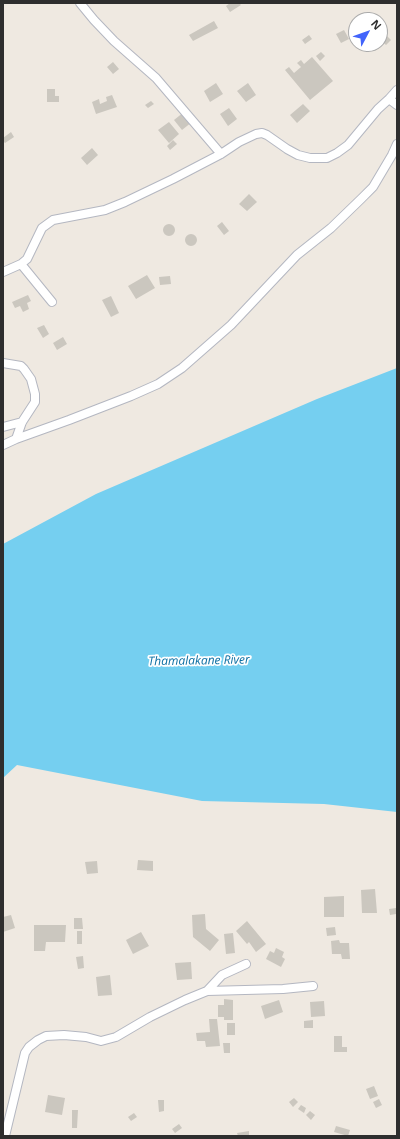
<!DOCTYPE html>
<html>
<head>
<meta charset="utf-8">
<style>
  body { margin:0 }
  #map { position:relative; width:400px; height:1139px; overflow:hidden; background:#efe9e1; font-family:"Open Sans",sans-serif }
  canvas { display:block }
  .frame { position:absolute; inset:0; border:4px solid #2e2e2e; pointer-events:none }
  .north { position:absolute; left:348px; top:12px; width:40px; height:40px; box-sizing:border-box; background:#fff; border:1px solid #ababab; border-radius:50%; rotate:49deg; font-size:11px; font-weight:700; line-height:16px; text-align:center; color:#2e2e2e }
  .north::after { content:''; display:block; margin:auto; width:14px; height:18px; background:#4264fb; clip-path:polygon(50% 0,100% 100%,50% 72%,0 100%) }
</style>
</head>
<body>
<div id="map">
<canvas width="400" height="1139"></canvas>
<div class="frame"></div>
<div class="north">N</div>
</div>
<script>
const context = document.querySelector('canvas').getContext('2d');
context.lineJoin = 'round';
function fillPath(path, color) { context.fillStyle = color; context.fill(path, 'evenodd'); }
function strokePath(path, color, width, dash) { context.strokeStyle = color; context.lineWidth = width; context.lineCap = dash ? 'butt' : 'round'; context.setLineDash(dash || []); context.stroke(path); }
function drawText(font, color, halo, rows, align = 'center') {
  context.font = font + ' "Open Sans",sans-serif'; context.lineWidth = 3.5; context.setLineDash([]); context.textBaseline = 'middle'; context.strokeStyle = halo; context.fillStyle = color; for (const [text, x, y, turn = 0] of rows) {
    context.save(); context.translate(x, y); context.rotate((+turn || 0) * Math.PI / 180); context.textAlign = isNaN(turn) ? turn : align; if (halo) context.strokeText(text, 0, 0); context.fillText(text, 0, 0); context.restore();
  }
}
const water = new Path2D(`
  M 397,368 L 397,812 L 324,804 L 202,801 L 17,765 L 3,778 L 3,544 L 96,494 L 317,399 Z`);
const building = new Path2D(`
  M 230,3 L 239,3 L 241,5 L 230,12 L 226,6 Z
  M 214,21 L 218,28 L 193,41 L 189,35 Z
  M 344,30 L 349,39 L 341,43 L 336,34 Z
  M 382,31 L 391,40 L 386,45 L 380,39 L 380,33 Z
  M 309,35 L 312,39 L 305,44 L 302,40 Z
  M 321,52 L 325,56 L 320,61 L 316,56 Z
  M 312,57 L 333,81 L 310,100 L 285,70 L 289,67 L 294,73 L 301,67 L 297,63 L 301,60 L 304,64 Z
  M 113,62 L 119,69 L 113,74 L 107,67 Z
  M 216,83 L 223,94 L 210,102 L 204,91 Z
  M 248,83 L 256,95 L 246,102 L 237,91 Z
  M 47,89 L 55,89 L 55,96 L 59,96 L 59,102 L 47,102 Z
  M 112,95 L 117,107 L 96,114 L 92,102 L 99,99 L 100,104 L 107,101 L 106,97 Z
  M 151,101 L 154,104 L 148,108 L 145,105 Z
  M 303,104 L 310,111 L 297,123 L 290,115 Z
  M 229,108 L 237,119 L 228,126 L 220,114 Z
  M 184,112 L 192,122 L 182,130 L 174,120 Z
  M 169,122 L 179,134 L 169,143 L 158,130 Z
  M 11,132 L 14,137 L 5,143 L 4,142 L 3,143 L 3,138 Z
  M 173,140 L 177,144 L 170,150 L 167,146 Z
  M 92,148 L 98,155 L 87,165 L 81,158 Z
  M 249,194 L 257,202 L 247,211 L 239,204 Z
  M 222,222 L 229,231 L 224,235 L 217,226 Z
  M163 230a6 6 0 1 1 12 0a6 6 0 1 1-12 0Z
  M185 240a6 6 0 1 1 12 0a6 6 0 1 1-12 0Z
  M 147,275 L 155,288 L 136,299 L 128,286 Z
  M 170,276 L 171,284 L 160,285 L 159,277 Z
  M 28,295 L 31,301 L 27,303 L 29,309 L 23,312 L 20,306 L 15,308 L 12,302 Z
  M 111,296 L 119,313 L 111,317 L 102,300 Z
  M 44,325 L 49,334 L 43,338 L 37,328 Z
  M 63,337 L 67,344 L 57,350 L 53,343 Z
  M 138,860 L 153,861 L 153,871 L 137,870 Z
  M 97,861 L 98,873 L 87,874 L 85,862 Z
  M 375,889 L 377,913 L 362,913 L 361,890 Z
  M 344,896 L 344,917 L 324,917 L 324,897 Z
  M 396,908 L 396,914 L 390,915 L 389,909 Z
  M 205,914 L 206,929 L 219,940 L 210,951 L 193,937 L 192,915 Z
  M 11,915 L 15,928 L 3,932 L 3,917 Z
  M 74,918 L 82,918 L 83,929 L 74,929 Z
  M 247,921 L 266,944 L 256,952 L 249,942 L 247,944 L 236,931 Z
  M 34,925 L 66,925 L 65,942 L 46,942 L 45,951 L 34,951 Z
  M 335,927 L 336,935 L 327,936 L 326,928 Z
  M 77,931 L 82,931 L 82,944 L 77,944 Z
  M 141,932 L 149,946 L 133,954 L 126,940 Z
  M 233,933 L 235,953 L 226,954 L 224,934 Z
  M 339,940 L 340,943 L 349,943 L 350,959 L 342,959 L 341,954 L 332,954 L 331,941 Z
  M 276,948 L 284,952 L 282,957 L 285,959 L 281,967 L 266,959 L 270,951 L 274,953 Z
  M 83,956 L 84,968 L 78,969 L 76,957 Z
  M 191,962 L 192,979 L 177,980 L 175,963 Z
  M 110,975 L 112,995 L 98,996 L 96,977 Z
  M 224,999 L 233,1000 L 233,1020 L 224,1020 L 224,1017 L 218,1017 L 218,1005 L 224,1005 Z
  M 279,1000 L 283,1012 L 265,1019 L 261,1006 Z
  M 324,1001 L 325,1016 L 311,1017 L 310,1002 Z
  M 209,1019 L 217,1019 L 220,1046 L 206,1047 L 205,1041 L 197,1041 L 196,1033 L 210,1032 Z
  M 313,1020 L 313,1028 L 304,1028 L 304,1021 Z
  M 227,1023 L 235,1023 L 235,1035 L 227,1035 Z
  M 334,1036 L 342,1036 L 342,1047 L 347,1047 L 347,1052 L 334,1052 Z
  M 223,1043 L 230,1043 L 230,1053 L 224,1053 Z
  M 374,1086 L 378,1096 L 370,1099 L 366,1089 Z
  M 48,1095 L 65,1098 L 62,1115 L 45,1112 Z
  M 294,1098 L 298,1102 L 293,1107 L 289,1102 Z
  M 379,1099 L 382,1105 L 376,1108 L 373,1102 Z
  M 158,1100 L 164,1100 L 164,1111 L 159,1112 Z
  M 301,1105 L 306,1108 L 304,1113 L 298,1109 Z
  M 72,1110 L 78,1110 L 77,1128 L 72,1128 Z
  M 310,1111 L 315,1115 L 311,1120 L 306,1115 Z
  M 134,1113 L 137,1117 L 131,1121 L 128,1117 Z
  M 179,1124 L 182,1128 L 175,1133 L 172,1129 Z
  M 336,1126 L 350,1130 L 348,1136 L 334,1132 Z
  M 249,1131 L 249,1136 L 238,1136 L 237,1133 Z`);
const minor = new Path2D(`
  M 80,3 L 94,20 L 114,41 L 156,78 L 221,154
  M 389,99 L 397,105
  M 21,264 L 52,302
  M 3,272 L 21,264 L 27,259 L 42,228 L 53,220 L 105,210 L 125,202 L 173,179 L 221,154 L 239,142 L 256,134 L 262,133 L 267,135 L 287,149 L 298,155 L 310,158 L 327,158 L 337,153 L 348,145 L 378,109 L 389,99 L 397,90
  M 3,363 L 21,366 L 24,369 L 31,379 L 35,394 L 35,402 L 22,422 L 16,439
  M 3,427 L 22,422
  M 3,445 L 16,439 L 69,420 L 131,396 L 158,384 L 182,368 L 231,325 L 297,255 L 331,228 L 361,199 L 373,187 L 392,155 L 397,144
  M 207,991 L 222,975 L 246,964
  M 5,1136 L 25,1053 L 29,1047 L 38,1040 L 46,1036 L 64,1035 L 86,1037 L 101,1041 L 116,1037 L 150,1017 L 185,1000 L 207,991 L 283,989 L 313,986`);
const waterNames = [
  ["Thamalakane River",199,661,-1]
];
fillPath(water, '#75cff0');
fillPath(building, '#cbc7bf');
strokePath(minor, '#b4b7c1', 10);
strokePath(minor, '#fff', 8);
drawText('italic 12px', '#0d6fa3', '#fff', waterNames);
</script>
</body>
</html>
